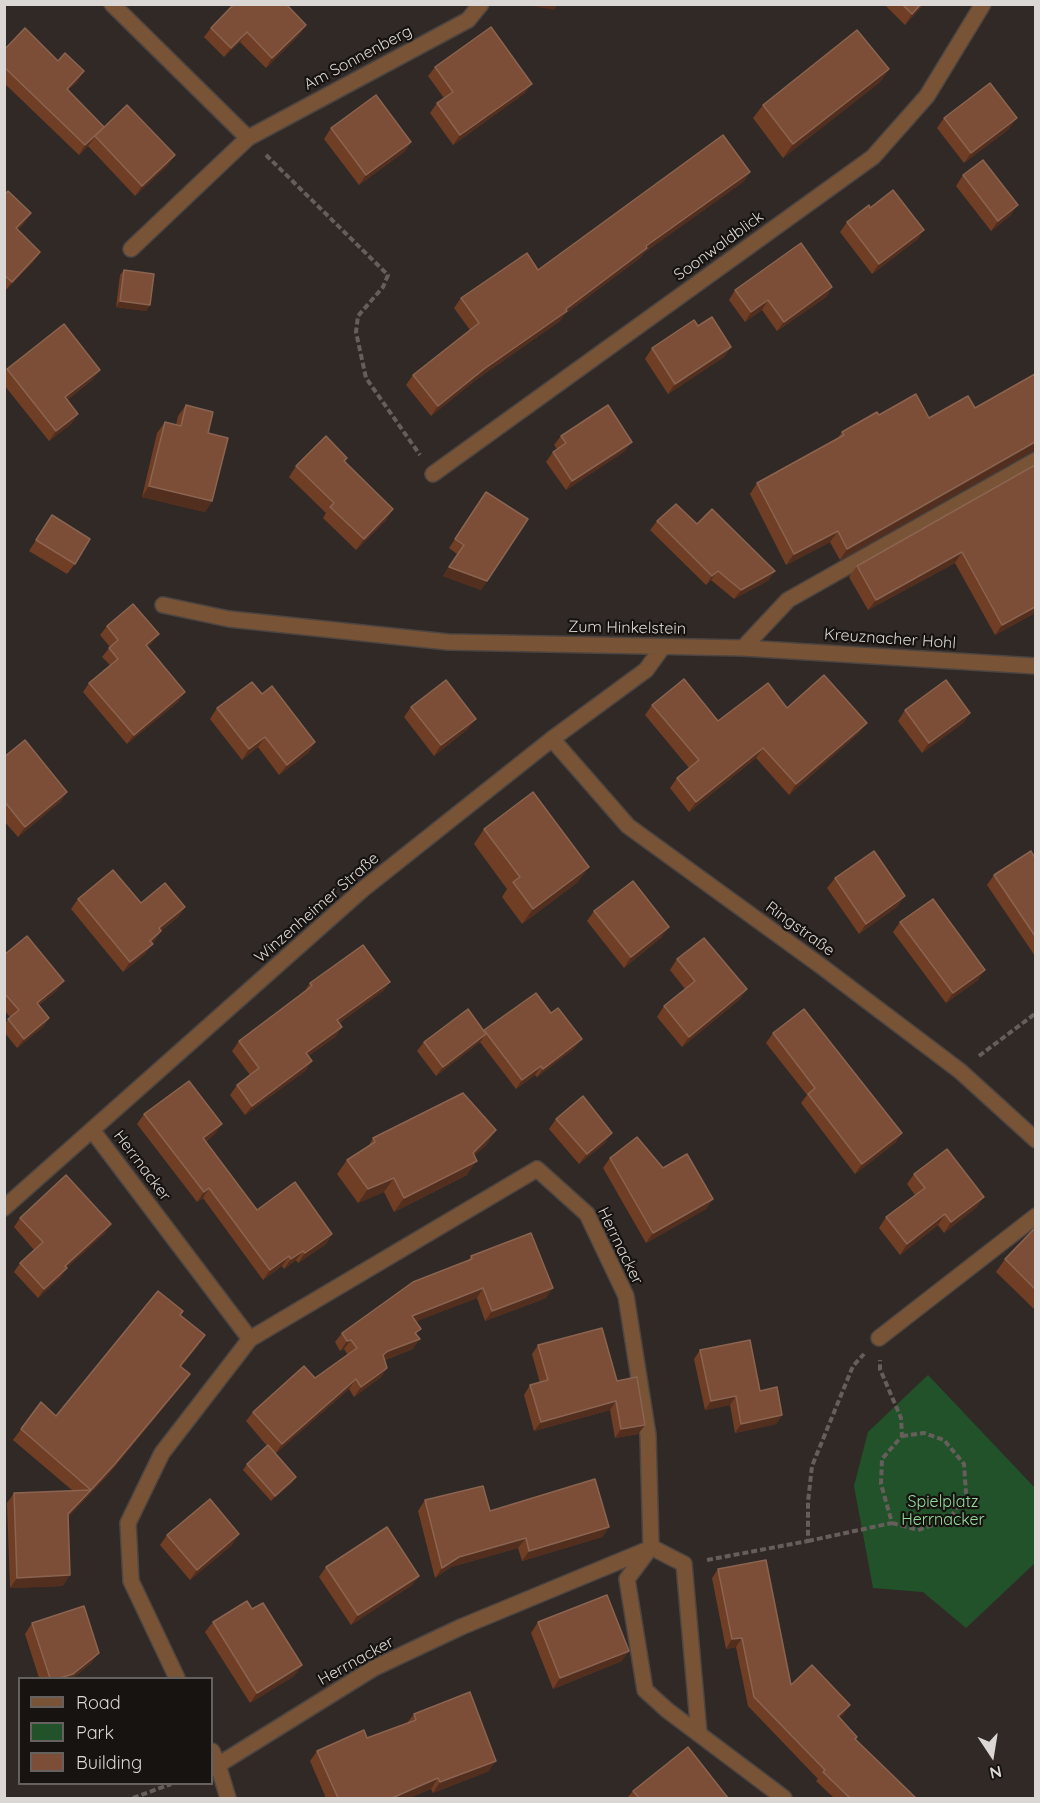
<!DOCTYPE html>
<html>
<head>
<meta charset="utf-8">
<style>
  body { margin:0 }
  #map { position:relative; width:1040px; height:1803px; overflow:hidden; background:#312926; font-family:Quicksand,sans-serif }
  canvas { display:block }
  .frame { position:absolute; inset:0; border:6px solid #dbd7d4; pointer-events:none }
  .legend { position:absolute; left:18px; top:1677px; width:195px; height:108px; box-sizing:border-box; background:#161311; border:2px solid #65615f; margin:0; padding:8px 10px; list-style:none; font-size:18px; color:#dbd7d4 }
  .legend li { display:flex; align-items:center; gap:12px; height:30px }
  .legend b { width:30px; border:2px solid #65615f }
  .north { position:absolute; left:962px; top:1725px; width:60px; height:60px; -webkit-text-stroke:4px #161311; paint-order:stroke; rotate:168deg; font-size:16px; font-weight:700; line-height:24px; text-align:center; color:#dbd7d4 }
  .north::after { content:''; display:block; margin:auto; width:21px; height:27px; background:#dbd7d4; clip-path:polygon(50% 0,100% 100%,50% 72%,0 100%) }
</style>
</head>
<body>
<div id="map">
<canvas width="1040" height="1803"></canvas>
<div class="frame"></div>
<ul class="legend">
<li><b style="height:8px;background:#785336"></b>Road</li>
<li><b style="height:16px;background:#225229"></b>Park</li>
<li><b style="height:16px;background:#7c4e38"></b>Building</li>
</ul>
<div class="north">N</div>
</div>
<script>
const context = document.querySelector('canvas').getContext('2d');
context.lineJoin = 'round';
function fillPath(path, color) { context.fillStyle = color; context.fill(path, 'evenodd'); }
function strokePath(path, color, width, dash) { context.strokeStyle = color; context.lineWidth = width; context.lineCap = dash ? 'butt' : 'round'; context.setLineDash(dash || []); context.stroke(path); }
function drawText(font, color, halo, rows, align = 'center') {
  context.font = font + ' Quicksand,sans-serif'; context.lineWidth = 4.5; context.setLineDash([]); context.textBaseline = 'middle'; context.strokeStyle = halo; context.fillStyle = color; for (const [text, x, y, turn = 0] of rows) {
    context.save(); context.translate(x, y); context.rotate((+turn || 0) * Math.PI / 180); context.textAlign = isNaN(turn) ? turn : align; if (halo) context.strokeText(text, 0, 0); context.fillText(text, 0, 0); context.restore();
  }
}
const green = new Path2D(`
  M 928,1375 L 1035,1488 L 1035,1563 L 966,1628 L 923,1592 L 873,1588 L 854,1486 L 868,1432 Z`);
const path = new Path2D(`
  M 266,155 L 388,275 L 383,287 L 358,316 L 356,332 L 366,378 L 420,455
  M 979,1056 L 1036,1013
  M 892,1523 L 918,1530 L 949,1520 L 966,1493 L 964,1464 L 944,1440 L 924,1433 L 902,1436
  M 808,1541 L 892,1523 L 881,1484 L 882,1459 L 902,1436 L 901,1418 L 880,1369 L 880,1360
  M 707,1560 L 808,1541 L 808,1502 L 812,1466 L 853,1366 L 864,1354
  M 133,1798 L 171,1784`);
const lane = new Path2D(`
  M 651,1547 L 684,1564 L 699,1734`);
const street = new Path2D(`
  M 112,4 L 248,138 L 468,20 L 481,4
  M 131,249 L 248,138
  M 433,474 L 873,157 L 927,96 L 983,4
  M 163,605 L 229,619 L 448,642 L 743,648 L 788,600 L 1036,460
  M 743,648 L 1036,666
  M 552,739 L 628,826 L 821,966 L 960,1071 L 1036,1140
  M 92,1130 L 250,1339
  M 4,1208 L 362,890 L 552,739 L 646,670 L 662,648
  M 879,1338 L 1036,1216
  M 177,1678 L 131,1581 L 128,1523 L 162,1453 L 250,1339 L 537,1169 L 587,1214 L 626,1296 L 648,1435 L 651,1547 L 627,1579 L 645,1690 L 667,1710 L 784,1798
  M 212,1751 L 218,1765 L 228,1798
  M 218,1765 L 374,1668 L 461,1627 L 649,1549`);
const wall = new Path2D(`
  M 884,4 L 924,4 L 905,25 Z
  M 306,25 L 299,35 L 266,68 L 240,42 L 224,57 L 204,37 L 211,28 Z
  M 4,50 L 78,81 L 68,90 L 104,127 L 168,165 L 135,196 L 88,146 L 79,155 L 4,83 Z
  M 435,67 L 525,93 L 453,145 L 430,113 L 437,103 L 444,98 L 428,76 Z
  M 889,69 L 880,82 L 783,158 L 753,118 L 763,105 Z
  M 944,118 L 1009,129 L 964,163 L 937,128 Z
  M 331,128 L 411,142 L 404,152 L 359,185 L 324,139 Z
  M 750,172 L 743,182 L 645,252 L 640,258 L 565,314 L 560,321 L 477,379 L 431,416 L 406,385 L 413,375 L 470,330 L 454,308 L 461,298 L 538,270 Z
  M 963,175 L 1011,215 L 991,231 L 956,186 Z
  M 4,193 L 31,213 L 24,223 L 18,230 L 40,252 L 33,262 L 4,292 Z
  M 870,208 L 918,239 L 872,274 L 840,232 L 847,222 Z
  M 124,270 L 150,305 L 146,311 L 116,307 L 120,275 Z
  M 832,287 L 826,297 L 777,331 L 762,310 L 745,322 L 729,300 L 735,290 Z
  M 698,326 L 731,347 L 724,357 L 668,394 L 645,359 L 652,348 Z
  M 7,369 L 100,370 L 92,380 L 67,400 L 78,414 L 71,424 L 49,441 L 4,385 L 4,373 Z
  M 1035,374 L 1035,451 L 1031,452 L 840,560 L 830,542 L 786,565 L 750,494 L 757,483 L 837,439 L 842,432 L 879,415 L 929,418 L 975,408 Z
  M 186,405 L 208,433 L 212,501 L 205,512 L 142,497 L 157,433 L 165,422 L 176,425 L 178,416 Z
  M 561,436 L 625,451 L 566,490 L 546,462 L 553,452 L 557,449 L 554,445 Z
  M 347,458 L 345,461 L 393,509 L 386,520 L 356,550 L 323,518 L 326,513 L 289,477 L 296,466 Z
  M 1035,465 L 1035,613 L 995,635 L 955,563 L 868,610 L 849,577 L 857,566 Z
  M 486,492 L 487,581 L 481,590 L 443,576 L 457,554 L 449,548 Z
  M 52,515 L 75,564 L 67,574 L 29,551 Z
  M 657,521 L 697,524 L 769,580 L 734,599 L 711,580 L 706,585 L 650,530 Z
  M 107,626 L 152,643 L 147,647 L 179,701 L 127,744 L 83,692 L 89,683 L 110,665 L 102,657 L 110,647 L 100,635 Z
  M 262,694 L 315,742 L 308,753 L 279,775 L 258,747 L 242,760 L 210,719 L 217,708 Z
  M 652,705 L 718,721 L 787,708 L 859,733 L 789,795 L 756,758 L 689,812 L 670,788 L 677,778 L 689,768 L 645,715 Z
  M 411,707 L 468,729 L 434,756 L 404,717 Z
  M 905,710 L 970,713 L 963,723 L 922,753 L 898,721 Z
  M 4,757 L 67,792 L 60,802 L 18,837 L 4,821 Z
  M 484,829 L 578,882 L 522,924 L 502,897 L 507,889 L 474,844 Z
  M 1035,858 L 1035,956 L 987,885 L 994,875 Z
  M 835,878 L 898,906 L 859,934 L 827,888 Z
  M 78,899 L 185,907 L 178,917 L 161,931 L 145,954 L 123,972 L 71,909 Z
  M 594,911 L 662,937 L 624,968 L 587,921 Z
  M 900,922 L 978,980 L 946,1003 L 893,932 Z
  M 4,955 L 57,990 L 39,1005 L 49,1018 L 43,1027 L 17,1048 L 4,1032 L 4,1024 L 10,1017 L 4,1010 Z
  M 677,959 L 747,989 L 739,1000 L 682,1047 L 657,1017 L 664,1006 L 685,989 L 670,970 Z
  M 390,982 L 383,991 L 339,1023 L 342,1027 L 335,1037 L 308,1056 L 312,1061 L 305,1071 L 245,1115 L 230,1095 L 237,1085 L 250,1075 L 232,1051 L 239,1041 L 304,992 L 310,983 Z
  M 484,1031 L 575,1048 L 537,1077 L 535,1075 L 516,1089 L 480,1042 L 436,1076 L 417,1051 L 424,1042 Z
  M 773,1033 L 902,1133 L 895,1143 L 855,1174 L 801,1103 L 807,1095 L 766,1043 Z
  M 144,1114 L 215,1134 L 206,1141 L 257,1210 L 332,1234 L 326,1244 L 298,1263 L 296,1260 L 284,1269 L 282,1266 L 263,1280 L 203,1198 L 197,1202 L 137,1124 Z
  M 556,1119 L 605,1143 L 579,1164 L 549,1129 Z
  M 373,1138 L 487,1144 L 474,1156 L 467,1175 L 394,1212 L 384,1192 L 358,1203 L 337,1174 L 347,1160 L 368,1147 Z
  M 610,1158 L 663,1168 L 713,1199 L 706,1209 L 646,1243 L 603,1168 Z
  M 914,1174 L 977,1207 L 944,1233 L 938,1225 L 900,1255 L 879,1228 L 886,1217 L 915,1195 L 907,1184 Z
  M 20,1218 L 105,1233 L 66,1268 L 60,1278 L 38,1298 L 14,1272 L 20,1263 L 34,1250 L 14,1227 Z
  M 1035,1228 L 1035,1310 L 996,1272 L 1005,1259 Z
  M 471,1256 L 546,1298 L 485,1321 L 477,1298 L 416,1321 L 417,1335 L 413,1349 L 385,1360 L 387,1368 L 381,1377 L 354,1397 L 349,1389 L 275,1454 L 293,1482 L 271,1501 L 243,1470 L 247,1464 L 267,1446 L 246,1421 L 253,1412 L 315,1378 L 348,1355 L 344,1349 L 340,1351 L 335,1342 L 342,1333 L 468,1261 Z
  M 180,1315 L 205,1335 L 181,1367 L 190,1374 L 183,1384 L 107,1476 L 68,1517 L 63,1586 L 10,1588 L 7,1503 L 14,1493 L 73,1491 L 13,1440 L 41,1402 L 56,1416 Z
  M 538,1345 L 617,1381 L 645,1425 L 638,1434 L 615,1438 L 610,1410 L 534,1431 L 524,1395 L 530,1385 L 540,1383 L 532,1354 Z
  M 700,1350 L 760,1391 L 782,1415 L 776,1424 L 735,1433 L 730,1405 L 705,1410 L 694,1359 Z
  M 425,1500 L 490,1511 L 609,1527 L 602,1537 L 522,1561 L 518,1548 L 451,1567 L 435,1578 L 418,1511 Z
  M 167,1535 L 232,1545 L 190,1580 L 160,1545 Z
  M 326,1567 L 419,1576 L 412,1585 L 351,1625 L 319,1577 Z
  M 718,1569 L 791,1685 L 844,1714 L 839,1718 L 855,1739 L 916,1798 L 834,1798 L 816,1781 L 818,1779 L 748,1706 L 736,1647 L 726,1649 L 712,1578 Z
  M 252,1609 L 302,1665 L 294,1676 L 250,1703 L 205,1632 L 213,1622 Z
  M 538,1622 L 622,1661 L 553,1689 L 531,1633 Z
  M 32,1623 L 91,1663 L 73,1678 L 39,1678 L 25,1634 Z
  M 414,1714 L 489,1771 L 433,1793 L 431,1789 L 409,1798 L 326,1798 L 310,1761 L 317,1751 L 367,1738 L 407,1723 Z
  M 633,1791 L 727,1798 L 627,1798 Z`);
const shadedWall = new Path2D(`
  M 528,4 L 558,4 L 554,10 L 527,5 Z
  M 921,4 L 924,4 L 905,25 L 912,14 Z
  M 306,25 L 299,35 L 266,68 L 272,58 Z
  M 247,32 L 240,42 L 224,57 L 231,48 Z
  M 889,69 L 880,82 L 783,158 L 793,144 Z
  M 84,71 L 78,81 L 60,98 L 67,89 Z
  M 532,84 L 525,93 L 453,145 L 460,135 Z
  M 1017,118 L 1009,129 L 964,163 L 971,153 Z
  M 95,137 L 88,146 L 79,155 L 85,145 Z
  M 411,142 L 404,152 L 359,185 L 366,175 Z
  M 175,155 L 168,165 L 135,196 L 142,186 Z
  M 750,172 L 743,182 L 645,252 L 640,258 L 565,314 L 560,321 L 477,379 L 431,416 L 438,406 L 484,369 L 566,309 L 646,246 Z
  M 1018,205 L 1011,215 L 991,231 L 998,221 Z
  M 31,213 L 24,223 L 9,239 L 16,228 Z
  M 924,230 L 918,239 L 872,274 L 879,264 Z
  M 40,252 L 33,262 L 4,292 L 12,282 Z
  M 832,287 L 826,297 L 777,331 L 784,322 Z
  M 768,300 L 762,310 L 745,322 L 751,312 Z
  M 120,301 L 150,305 L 146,311 L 116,307 Z
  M 731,347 L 724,357 L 668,394 L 675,384 Z
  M 100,370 L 92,380 L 57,407 L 65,397 Z
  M 78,414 L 71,424 L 49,441 L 56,431 Z
  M 632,442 L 625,451 L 566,490 L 572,481 Z
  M 1035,442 L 1035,451 L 1031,452 L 840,560 L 847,549 Z
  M 149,486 L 212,501 L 205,512 L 142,497 Z
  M 393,509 L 386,520 L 356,550 L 364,539 Z
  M 838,531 L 830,542 L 786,565 L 794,554 Z
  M 962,552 L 955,563 L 868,610 L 876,600 Z
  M 449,567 L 487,581 L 481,590 L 443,576 Z
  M 718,571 L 711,580 L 706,585 L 712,576 Z
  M 775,571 L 769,580 L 734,599 L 741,590 Z
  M 1035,607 L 1035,613 L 995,635 L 1002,625 Z
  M 159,634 L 152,643 L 139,654 L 146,645 Z
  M 185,692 L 179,701 L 127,744 L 134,735 Z
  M 970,713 L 963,723 L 922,753 L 929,743 Z
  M 476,719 L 468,729 L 434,756 L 441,745 Z
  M 867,723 L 859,733 L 789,795 L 796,784 Z
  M 265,737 L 258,747 L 242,760 L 249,749 Z
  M 315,742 L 308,753 L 279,775 L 287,765 Z
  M 763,748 L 756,758 L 689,812 L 696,802 Z
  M 67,792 L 60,802 L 18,837 L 25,827 Z
  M 589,867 L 578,882 L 522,924 L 533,909 Z
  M 905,896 L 898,906 L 859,934 L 866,924 Z
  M 185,907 L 178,917 L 151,939 L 159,928 Z
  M 669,927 L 662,937 L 624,968 L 631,957 Z
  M 161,931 L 154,942 L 143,951 L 150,941 Z
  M 153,944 L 145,954 L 123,972 L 130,962 Z
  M 985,970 L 978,980 L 946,1003 L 953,993 Z
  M 64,981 L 57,990 L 30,1012 L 37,1003 Z
  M 390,982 L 383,991 L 330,1029 L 337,1020 Z
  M 747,989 L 739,1000 L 682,1047 L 689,1037 Z
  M 49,1018 L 43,1027 L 17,1048 L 24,1039 Z
  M 342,1027 L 335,1037 L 299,1063 L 306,1053 Z
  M 486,1034 L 480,1042 L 436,1076 L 443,1067 Z
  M 582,1039 L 575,1048 L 537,1077 L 543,1069 Z
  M 312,1061 L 305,1071 L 245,1115 L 252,1106 Z
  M 541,1066 L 535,1075 L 516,1089 L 522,1080 Z
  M 222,1124 L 215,1134 L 197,1147 L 203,1138 Z
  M 496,1130 L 487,1144 L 463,1167 L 473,1153 Z
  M 612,1133 L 605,1143 L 579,1164 L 587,1154 Z
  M 902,1133 L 895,1143 L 855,1174 L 862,1164 Z
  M 477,1161 L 467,1175 L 394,1212 L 404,1198 Z
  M 394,1178 L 384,1192 L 358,1203 L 368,1189 Z
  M 209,1188 L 203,1198 L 197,1202 L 204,1192 Z
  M 984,1197 L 977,1207 L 944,1233 L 951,1222 Z
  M 713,1199 L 706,1209 L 646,1243 L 653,1233 Z
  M 945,1214 L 938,1225 L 900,1255 L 907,1244 Z
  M 111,1224 L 105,1233 L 58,1276 L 65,1266 Z
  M 332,1234 L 326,1244 L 298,1263 L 305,1253 Z
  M 303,1251 L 296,1260 L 284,1269 L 291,1259 Z
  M 289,1256 L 282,1266 L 263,1280 L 270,1270 Z
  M 67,1268 L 60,1278 L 38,1298 L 44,1289 Z
  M 483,1288 L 477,1298 L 405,1326 L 412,1316 Z
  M 553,1288 L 546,1298 L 485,1321 L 492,1311 Z
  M 205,1335 L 198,1346 L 173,1377 L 180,1366 Z
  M 420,1339 L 413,1349 L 381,1361 L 383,1355 L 388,1351 Z
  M 351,1340 L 344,1349 L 340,1351 L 347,1341 Z
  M 387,1368 L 381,1377 L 354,1397 L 361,1387 Z
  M 190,1374 L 183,1384 L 107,1476 L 84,1500 L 91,1490 Z
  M 356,1379 L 349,1389 L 275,1454 L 282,1444 Z
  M 736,1396 L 730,1405 L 705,1410 L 711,1401 Z
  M 616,1401 L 610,1410 L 534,1431 L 541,1422 Z
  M 782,1415 L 776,1424 L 735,1433 L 741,1424 Z
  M 645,1425 L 638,1434 L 615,1438 L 621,1429 Z
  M 296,1477 L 293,1482 L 271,1501 L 275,1496 Z
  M 91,1490 L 84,1500 L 61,1525 L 68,1514 Z
  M 609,1527 L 602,1537 L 522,1561 L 529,1551 Z
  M 239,1534 L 232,1545 L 190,1580 L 197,1570 Z
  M 526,1538 L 518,1548 L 451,1567 L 435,1578 L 442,1568 L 459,1557 Z
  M 70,1575 L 63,1586 L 10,1588 L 17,1578 Z
  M 419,1576 L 412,1585 L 351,1625 L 358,1615 Z
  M 742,1638 L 736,1647 L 726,1649 L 732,1639 Z
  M 629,1651 L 622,1661 L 553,1689 L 560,1678 Z
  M 99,1653 L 91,1663 L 73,1678 L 60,1678 Z
  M 302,1665 L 294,1676 L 250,1703 L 257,1693 Z
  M 850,1705 L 844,1714 L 831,1726 L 838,1716 Z
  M 496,1761 L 489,1771 L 433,1793 L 440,1782 Z
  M 438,1778 L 431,1789 L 409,1798 L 392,1798 Z`);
const building = new Path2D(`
  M 234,4 L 286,4 L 306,25 L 272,58 L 247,32 L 231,48 L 211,28 Z
  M 902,4 L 921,4 L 912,14 Z
  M 491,27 L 532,84 L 460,135 L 437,103 L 453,92 L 435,67 Z
  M 25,28 L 58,61 L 65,53 L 84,71 L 67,89 L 104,127 L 85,145 L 4,67 L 4,50 Z
  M 857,30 L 889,69 L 793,144 L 763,105 Z
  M 990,83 L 1017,118 L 971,153 L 944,118 Z
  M 376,95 L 411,142 L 366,175 L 331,128 Z
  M 127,105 L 175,155 L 142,186 L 95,136 Z
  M 723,135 L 750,172 L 646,246 L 647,248 L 566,309 L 567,311 L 484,369 L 438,406 L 413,375 L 479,323 L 461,298 L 527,253 L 538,270 Z
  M 983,160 L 1018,205 L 998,221 L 963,175 Z
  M 893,190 L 924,230 L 879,264 L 847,222 L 869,205 L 870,208 Z
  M 8,191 L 31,213 L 16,228 L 40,252 L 12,282 L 4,275 L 4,193 L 5,194 Z
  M 801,243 L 832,287 L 784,322 L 768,300 L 751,312 L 735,290 Z
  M 124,270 L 154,274 L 150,305 L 120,301 Z
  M 712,317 L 731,347 L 675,384 L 652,348 L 694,320 L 698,326 Z
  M 64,324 L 100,370 L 65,397 L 78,414 L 56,431 L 7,369 Z
  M 1035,374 L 1035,442 L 847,549 L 838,531 L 794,554 L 757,483 L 844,435 L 842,432 L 877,412 L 879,415 L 916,394 L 929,418 L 968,396 L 975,408 Z
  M 186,405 L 213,412 L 208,433 L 228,438 L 212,501 L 149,486 L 165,422 L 181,426 Z
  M 608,405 L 632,442 L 572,481 L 553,452 L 566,443 L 561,436 Z
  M 326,436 L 347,458 L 344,461 L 393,509 L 364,539 L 330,507 L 334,503 L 296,466 Z
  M 1035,465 L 1035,607 L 1002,625 L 962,552 L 876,600 L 857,566 Z
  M 486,492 L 528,519 L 487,581 L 449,567 L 464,545 L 455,539 Z
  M 676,504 L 697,524 L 712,509 L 775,571 L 741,590 L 718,571 L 712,576 L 657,521 Z
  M 52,515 L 90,539 L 75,564 L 36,540 Z
  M 133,604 L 159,634 L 146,645 L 185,692 L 134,735 L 89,683 L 118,659 L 109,648 L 118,640 L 107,626 Z
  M 824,675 L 867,723 L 796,784 L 763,748 L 696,802 L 677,778 L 699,760 L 652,705 L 684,679 L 718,721 L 768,683 L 787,708 Z
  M 446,680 L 476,719 L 441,745 L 411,707 Z
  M 946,680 L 970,713 L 929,743 L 905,710 Z
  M 252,682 L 262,694 L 272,686 L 315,742 L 287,765 L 265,737 L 249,749 L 217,708 Z
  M 25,740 L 67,792 L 25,827 L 4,801 L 4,757 Z
  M 533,792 L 589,867 L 533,909 L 513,882 L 520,877 L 484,829 Z
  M 874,851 L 905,896 L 866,924 L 835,878 Z
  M 1031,851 L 1035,858 L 1035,936 L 994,875 Z
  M 113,870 L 141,903 L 165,883 L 185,907 L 159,928 L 161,931 L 150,941 L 153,944 L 130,962 L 78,899 Z
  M 633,881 L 669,927 L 631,957 L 594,911 Z
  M 933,899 L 985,970 L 953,993 L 900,922 Z
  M 27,936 L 64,981 L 37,1003 L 49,1018 L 24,1039 L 8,1019 L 19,1010 L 4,993 L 4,955 Z
  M 704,938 L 747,989 L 689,1037 L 664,1006 L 695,981 L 677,959 Z
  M 363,945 L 390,982 L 337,1020 L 342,1027 L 306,1053 L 312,1061 L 252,1106 L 237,1085 L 259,1068 L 239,1041 L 312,986 L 310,983 Z
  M 536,993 L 551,1013 L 558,1008 L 582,1039 L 543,1069 L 541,1066 L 522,1080 L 484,1030 Z
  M 468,1009 L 486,1034 L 443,1067 L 424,1042 Z
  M 804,1009 L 902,1133 L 862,1164 L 808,1094 L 815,1088 L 773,1033 Z
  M 189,1081 L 222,1124 L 203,1138 L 257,1210 L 295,1182 L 332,1234 L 305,1253 L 303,1251 L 291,1259 L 289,1256 L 270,1270 L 209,1188 L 204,1192 L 144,1114 Z
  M 463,1093 L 496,1130 L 473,1153 L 477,1161 L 404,1198 L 394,1178 L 368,1189 L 347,1160 L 375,1142 L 373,1138 Z
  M 583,1096 L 612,1133 L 587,1154 L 556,1119 Z
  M 637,1137 L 663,1168 L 687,1154 L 713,1199 L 653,1233 L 610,1158 Z
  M 947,1149 L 984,1197 L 951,1222 L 945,1214 L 907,1244 L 886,1217 L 925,1188 L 914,1174 Z
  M 66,1175 L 111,1224 L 65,1266 L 67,1268 L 44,1289 L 20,1263 L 43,1242 L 20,1218 Z
  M 1035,1228 L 1035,1289 L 1005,1259 Z
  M 531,1233 L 553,1288 L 492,1311 L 483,1288 L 412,1316 L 421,1329 L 415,1333 L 420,1339 L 388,1351 L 383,1355 L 387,1368 L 361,1387 L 356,1379 L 282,1444 L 253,1412 L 304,1366 L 315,1378 L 357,1348 L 351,1340 L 347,1341 L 342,1333 L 413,1282 L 472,1259 L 471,1256 Z
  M 158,1291 L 183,1311 L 180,1315 L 205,1335 L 180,1366 L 190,1374 L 114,1465 L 91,1490 L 21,1429 L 41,1402 L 56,1416 Z
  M 602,1328 L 617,1381 L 637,1377 L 645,1425 L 621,1429 L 616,1401 L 541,1422 L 530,1385 L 548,1380 L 538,1345 Z
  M 750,1340 L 760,1391 L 777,1387 L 782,1415 L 741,1424 L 736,1396 L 711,1401 L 700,1350 Z
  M 268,1445 L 296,1477 L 275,1496 L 247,1464 Z
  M 595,1479 L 609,1527 L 529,1551 L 526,1538 L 459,1557 L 442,1568 L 425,1500 L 483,1486 L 490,1511 Z
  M 91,1490 L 68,1514 L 70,1575 L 17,1578 L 14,1493 Z
  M 210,1499 L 239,1534 L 197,1570 L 167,1535 Z
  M 387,1527 L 419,1576 L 358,1615 L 326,1567 Z
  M 766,1560 L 791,1685 L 812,1665 L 850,1705 L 838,1716 L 857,1737 L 855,1739 L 916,1798 L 850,1798 L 823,1772 L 825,1770 L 754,1697 L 742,1638 L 732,1639 L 718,1569 Z
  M 607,1595 L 629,1651 L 560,1678 L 538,1622 Z
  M 247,1601 L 252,1609 L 263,1603 L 302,1665 L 257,1693 L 213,1622 Z
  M 84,1606 L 99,1653 L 73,1674 L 60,1678 L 50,1678 L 32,1623 Z
  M 470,1692 L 496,1761 L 440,1782 L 438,1778 L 392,1798 L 338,1798 L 317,1751 L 364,1730 L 367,1738 L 416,1720 L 414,1714 Z
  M 688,1747 L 728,1798 L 639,1798 L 633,1791 Z`);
const streetNames = [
  ["Am Sonnenberg",358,58,-28],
  ["Soonwaldblick",719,246,-36],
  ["Zum Hinkelstein",627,628,1],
  ["Kreuznacher Hohl",890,639,4],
  ["Winzenheimer Straße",317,908,-41],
  ["Ringstraße",800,929,36],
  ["Herrnacker",142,1166,53],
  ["Herrnacker",620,1246,64],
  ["Herrnacker",356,1661,-29]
];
const parkNames = [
  ["Spielplatz",943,1502],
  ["Herrnacker",943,1520]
];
fillPath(green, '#225229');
strokePath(lane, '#4c4542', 18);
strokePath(street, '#4c4542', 18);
strokePath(path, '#655e5b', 4, [6, 3]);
strokePath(lane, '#785336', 15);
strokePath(street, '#785336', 15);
fillPath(wall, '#703e25');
fillPath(shadedWall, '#522e1e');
fillPath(building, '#7c4e38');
strokePath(building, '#8a6450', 1.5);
drawText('16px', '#dbd7d4', '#161311', streetNames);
drawText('16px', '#94dc9b', '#161311', parkNames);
</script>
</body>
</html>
